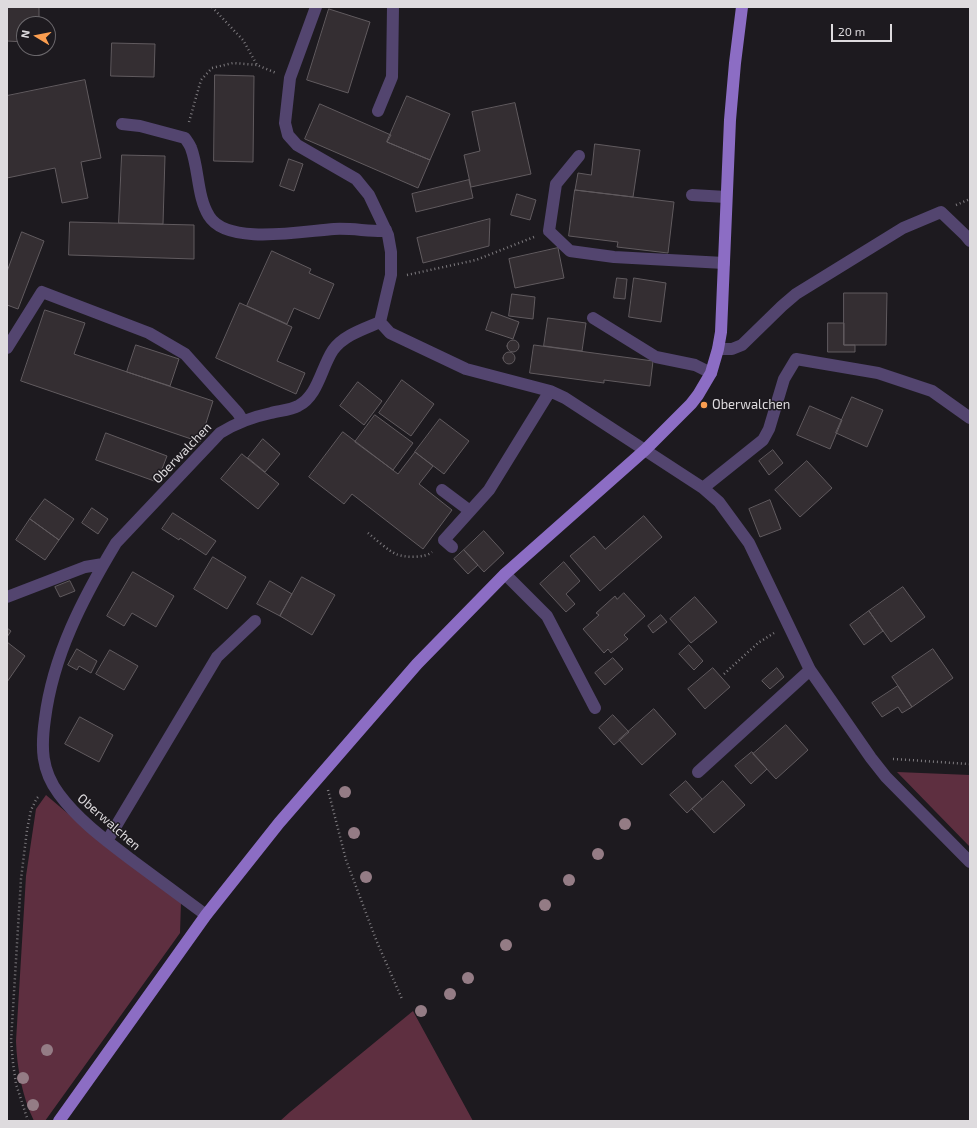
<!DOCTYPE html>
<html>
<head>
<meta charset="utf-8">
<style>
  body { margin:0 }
  #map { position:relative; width:977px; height:1128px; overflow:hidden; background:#1d1a1f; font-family:"Exo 2",sans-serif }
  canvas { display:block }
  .frame { position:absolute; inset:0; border:8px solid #dedbde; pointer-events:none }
  .north { position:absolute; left:16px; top:16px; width:40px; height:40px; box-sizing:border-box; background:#1d1a1f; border:1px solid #6a676b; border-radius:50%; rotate:280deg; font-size:11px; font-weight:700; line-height:16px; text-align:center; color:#dedbde }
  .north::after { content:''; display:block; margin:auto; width:14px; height:18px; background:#fb9e50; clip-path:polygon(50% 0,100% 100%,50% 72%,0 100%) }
  .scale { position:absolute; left:831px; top:24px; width:61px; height:18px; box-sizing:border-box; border:2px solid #dedbde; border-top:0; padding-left:5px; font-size:12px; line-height:14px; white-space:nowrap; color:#dedbde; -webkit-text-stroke:3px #1d1a1f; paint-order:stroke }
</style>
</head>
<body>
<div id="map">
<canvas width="977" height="1128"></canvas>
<div class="frame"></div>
<div class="north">N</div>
<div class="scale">20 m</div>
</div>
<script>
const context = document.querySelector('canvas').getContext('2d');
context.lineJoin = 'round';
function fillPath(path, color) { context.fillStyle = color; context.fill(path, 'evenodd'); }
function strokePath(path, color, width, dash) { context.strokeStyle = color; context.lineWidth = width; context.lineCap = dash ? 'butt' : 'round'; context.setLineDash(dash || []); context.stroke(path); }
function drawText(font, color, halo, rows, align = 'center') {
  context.font = font + ' "Exo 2",sans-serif'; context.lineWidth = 3; context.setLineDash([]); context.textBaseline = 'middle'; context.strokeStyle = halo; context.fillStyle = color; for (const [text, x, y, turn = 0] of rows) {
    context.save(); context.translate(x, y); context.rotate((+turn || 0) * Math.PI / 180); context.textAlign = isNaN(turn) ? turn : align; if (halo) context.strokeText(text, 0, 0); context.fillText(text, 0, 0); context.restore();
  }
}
const green = new Path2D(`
  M 897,772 L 970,775 L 970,847 Z
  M 46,795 L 111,850 L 181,902 L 180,933 L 45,1121 L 34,1121 C 22,1096 17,1068 16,1041 L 26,876 L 36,809 Z
  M 413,1011 L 473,1121 L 280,1121 L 290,1112 Z`);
const building = new Path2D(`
  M 7,7 L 39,7 L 39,24 L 24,24 L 24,42 L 7,41 Z
  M 329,9 L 370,22 L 348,93 L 307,80 Z
  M 112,43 L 155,44 L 154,77 L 111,76 Z
  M 215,75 L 254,76 L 253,162 L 214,161 Z
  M 85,80 L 101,158 L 81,162 L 88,198 L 62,203 L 55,168 L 7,178 L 7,96 Z
  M 407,96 L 450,114 L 430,160 L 387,142 Z
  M 515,103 L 531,174 L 471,187 L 464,155 L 480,151 L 472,112 Z
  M 320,104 L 391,135 L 387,142 L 430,160 L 418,188 L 305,139 Z
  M 595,144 L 640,150 L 633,197 L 575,190 L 578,173 L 591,175 Z
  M 122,155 L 165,156 L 163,224 L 119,223 Z
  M 289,159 L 303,164 L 294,191 L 280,186 Z
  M 469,180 L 473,198 L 416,212 L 412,194 Z
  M 575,190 L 674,202 L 668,253 L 617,247 L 618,242 L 569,236 Z
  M 517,194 L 536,200 L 530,220 L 511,215 Z
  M 490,219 L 489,246 L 423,263 L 417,238 Z
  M 70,222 L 194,225 L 194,259 L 69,255 Z
  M 22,232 L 44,241 L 18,309 L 7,305 L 7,272 Z
  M 558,248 L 564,278 L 515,288 L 509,259 Z
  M 272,251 L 311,269 L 309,273 L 334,284 L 319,319 L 294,308 L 287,324 L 247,306 Z
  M 617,278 L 627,279 L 625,299 L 614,298 Z
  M 634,278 L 666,283 L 661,322 L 629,317 Z
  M 844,293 L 887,293 L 886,345 L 844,345 Z
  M 512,294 L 535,297 L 533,319 L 509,316 Z
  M 240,303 L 292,327 L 277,361 L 305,373 L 296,394 L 216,358 Z
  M 45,310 L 85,323 L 74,354 L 213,401 L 200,442 L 21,381 Z
  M 492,312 L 519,322 L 513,339 L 486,330 Z
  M 548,318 L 586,323 L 582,351 L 544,346 Z
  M 828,323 L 844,323 L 844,345 L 855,345 L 855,352 L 828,352 Z
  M507 346a6 6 0 1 1 12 0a6 6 0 1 1-12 0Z
  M 136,345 L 179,359 L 170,386 L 127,372 Z
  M 534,345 L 653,361 L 650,386 L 604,380 L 604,383 L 530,373 Z
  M503 358a6 6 0 1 1 12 0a6 6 0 1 1-12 0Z
  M 402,380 L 434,404 L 411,436 L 379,413 Z
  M 358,382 L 382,401 L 364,425 L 340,406 Z
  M 852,397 L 883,410 L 867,447 L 836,433 Z
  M 810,406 L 842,420 L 830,449 L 797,435 Z
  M 375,415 L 413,443 L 393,470 L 355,442 Z
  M 440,419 L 469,441 L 444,474 L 415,452 Z
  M 343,432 L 398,474 L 415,452 L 433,466 L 419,484 L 452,510 L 423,549 L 352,494 L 344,504 L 309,477 Z
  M 106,433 L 167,456 L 157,482 L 96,460 Z
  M 263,439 L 280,454 L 265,472 L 248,458 Z
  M 773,450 L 783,463 L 769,475 L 759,461 Z
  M 242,454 L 279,484 L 258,509 L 221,479 Z
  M 807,461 L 832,488 L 800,517 L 775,490 Z
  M 45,499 L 74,519 L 59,540 L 30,519 Z
  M 770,500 L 781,529 L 760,537 L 749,509 Z
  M 92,508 L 108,519 L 98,534 L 82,523 Z
  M 173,513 L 216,541 L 206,555 L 180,538 L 179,540 L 162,529 Z
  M 644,516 L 662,537 L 600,591 L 570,556 L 594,536 L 605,549 Z
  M 30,519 L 59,540 L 45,560 L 16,540 Z
  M 484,531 L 504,553 L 484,572 L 464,550 Z
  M 464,550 L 478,565 L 468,574 L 454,559 Z
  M 213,557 L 246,577 L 227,609 L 194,589 Z
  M 564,562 L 580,581 L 566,594 L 575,604 L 566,612 L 540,584 Z
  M 133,572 L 174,596 L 156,627 L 132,613 L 124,626 L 107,616 Z
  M 302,577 L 335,595 L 312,635 L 280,616 Z
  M 70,581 L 75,591 L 60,597 L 55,587 Z
  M 270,581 L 292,594 L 280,616 L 257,604 Z
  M 903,587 L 925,617 L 891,642 L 869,611 Z
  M 624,593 L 645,616 L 624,635 L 628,639 L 611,653 L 608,649 L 604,653 L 583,629 L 599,615 L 596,613 L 615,596 L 617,599 Z
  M 695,597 L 717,622 L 691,643 L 670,619 Z
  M 869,611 L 883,631 L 864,645 L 850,625 Z
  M 661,615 L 667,622 L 653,633 L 648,626 Z
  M 7,628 L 11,631 L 7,637 Z
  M 7,642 L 25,656 L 7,682 Z
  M 689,645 L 703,661 L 694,670 L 679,654 Z
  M 77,649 L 97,661 L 91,673 L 79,666 L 77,670 L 68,665 Z
  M 933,649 L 953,678 L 912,707 L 892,677 Z
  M 110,650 L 138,666 L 124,690 L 96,674 Z
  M 613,658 L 623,669 L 605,685 L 595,673 Z
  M 713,668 L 730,687 L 705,709 L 688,689 Z
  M 777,668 L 784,677 L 770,689 L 762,681 Z
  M 898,686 L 912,707 L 902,713 L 898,707 L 882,717 L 872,703 Z
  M 654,709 L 676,734 L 642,765 L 619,740 Z
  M 613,715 L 629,732 L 614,745 L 599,728 Z
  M 80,717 L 113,735 L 99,762 L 65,744 Z
  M 786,725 L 808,750 L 776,779 L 753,754 Z
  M 752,752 L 767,769 L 751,784 L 735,766 Z
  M 686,781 L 702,799 L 687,813 L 670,795 Z
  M 723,781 L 745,805 L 714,833 L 692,809 Z`);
const path = new Path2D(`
  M 212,7 L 243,40 L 257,65 L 276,73
  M 189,122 L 201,80 L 212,68 L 233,63 L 257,65
  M 956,205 L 970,199
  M 407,275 L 476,260 L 534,237
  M 368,533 C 374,538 390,552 396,554 C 405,558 425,558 432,552
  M 724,674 L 758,643 L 774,633
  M 893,759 L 970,764
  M 328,790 L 346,860 L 377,942 L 402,999
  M 28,1121 L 16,1084 L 13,1063 L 11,1041 L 21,879 L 27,830 L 31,810 L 37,798 L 40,795`);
const minor = new Path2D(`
  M 378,111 L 392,77 L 393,7
  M 122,124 L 140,126 L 185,138 C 187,141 190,145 191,148 C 199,169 197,197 209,216 C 227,246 303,231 334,229 C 350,228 366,231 382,231 L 386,230
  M 579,156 L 556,184 L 549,231 L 570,251 L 614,257 L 724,263
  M 692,195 L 726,197
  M 593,318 L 656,357 L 695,365 L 711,373
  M 380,322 L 390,333 L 466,369 L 550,391 L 565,398 L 703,488 L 719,502 L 749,543 L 810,670 L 871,758 L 886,777 L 970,862
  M 7,348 L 42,292 L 149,333 L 185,354 L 238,413 L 243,421
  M 718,349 L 732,349 L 742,345 L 782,306 L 796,294 L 903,228 L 941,212 L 965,235 L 970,241
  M 703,488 L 763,440 L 769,429 L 784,379 L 796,359 L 878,373 L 932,391 L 970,418
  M 442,490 L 470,511
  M 452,547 L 444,540 L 489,490 L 550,391
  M 505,574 L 547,616 L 595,708
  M 7,597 L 85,567 L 103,564
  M 698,772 L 810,670
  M 107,841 L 217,657 L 255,621
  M 206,915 C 182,897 157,879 133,861 C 107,841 79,821 59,794 C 41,770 41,747 45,719 C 53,655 83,598 116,543 L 220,433 C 236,423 252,417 271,413 C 278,411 291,410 298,406 C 318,396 321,368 333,350 C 344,335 364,329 380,322 L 391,275 L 391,252 L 388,235 L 379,216 L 369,195 L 356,179 L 297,145 L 288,135 L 285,123 L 290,78 L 316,7`);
const major = new Path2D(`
  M 59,1121 L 206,915 L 279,823 L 417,664 L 505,574 L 645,450 L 691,404 L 698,395 L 711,373 L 718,349 L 721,332 L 730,120 L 735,63 L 742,7`);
const trees = [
  [345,792],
  [625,824],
  [354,833],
  [598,854],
  [366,877],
  [569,880],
  [545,905],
  [506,945],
  [468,978],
  [450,994],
  [421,1011],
  [47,1050],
  [23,1078],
  [33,1105]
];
const markers = [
  [704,405,4,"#fb9e50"]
];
const poiNames = [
  ["Oberwalchen",712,405]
];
const streetNames = [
  ["Oberwalchen",182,453,-46],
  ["Oberwalchen",109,822,41]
];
fillPath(green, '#5e2f40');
fillPath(building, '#342e32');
strokePath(building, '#615b5f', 1);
strokePath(path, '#7e7b7f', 2.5, [1, 3]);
strokePath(minor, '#53456f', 12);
strokePath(major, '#8c6dc4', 12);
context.fillStyle = '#947c85';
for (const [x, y] of trees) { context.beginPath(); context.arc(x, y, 6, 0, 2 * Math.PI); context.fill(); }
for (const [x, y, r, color] of markers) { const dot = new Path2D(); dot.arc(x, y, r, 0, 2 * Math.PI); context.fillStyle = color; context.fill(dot); strokePath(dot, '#1d1a1f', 1.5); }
drawText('13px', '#dedbde', '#1d1a1f', poiNames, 'left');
drawText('13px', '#dedbde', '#1d1a1f', streetNames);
</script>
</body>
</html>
